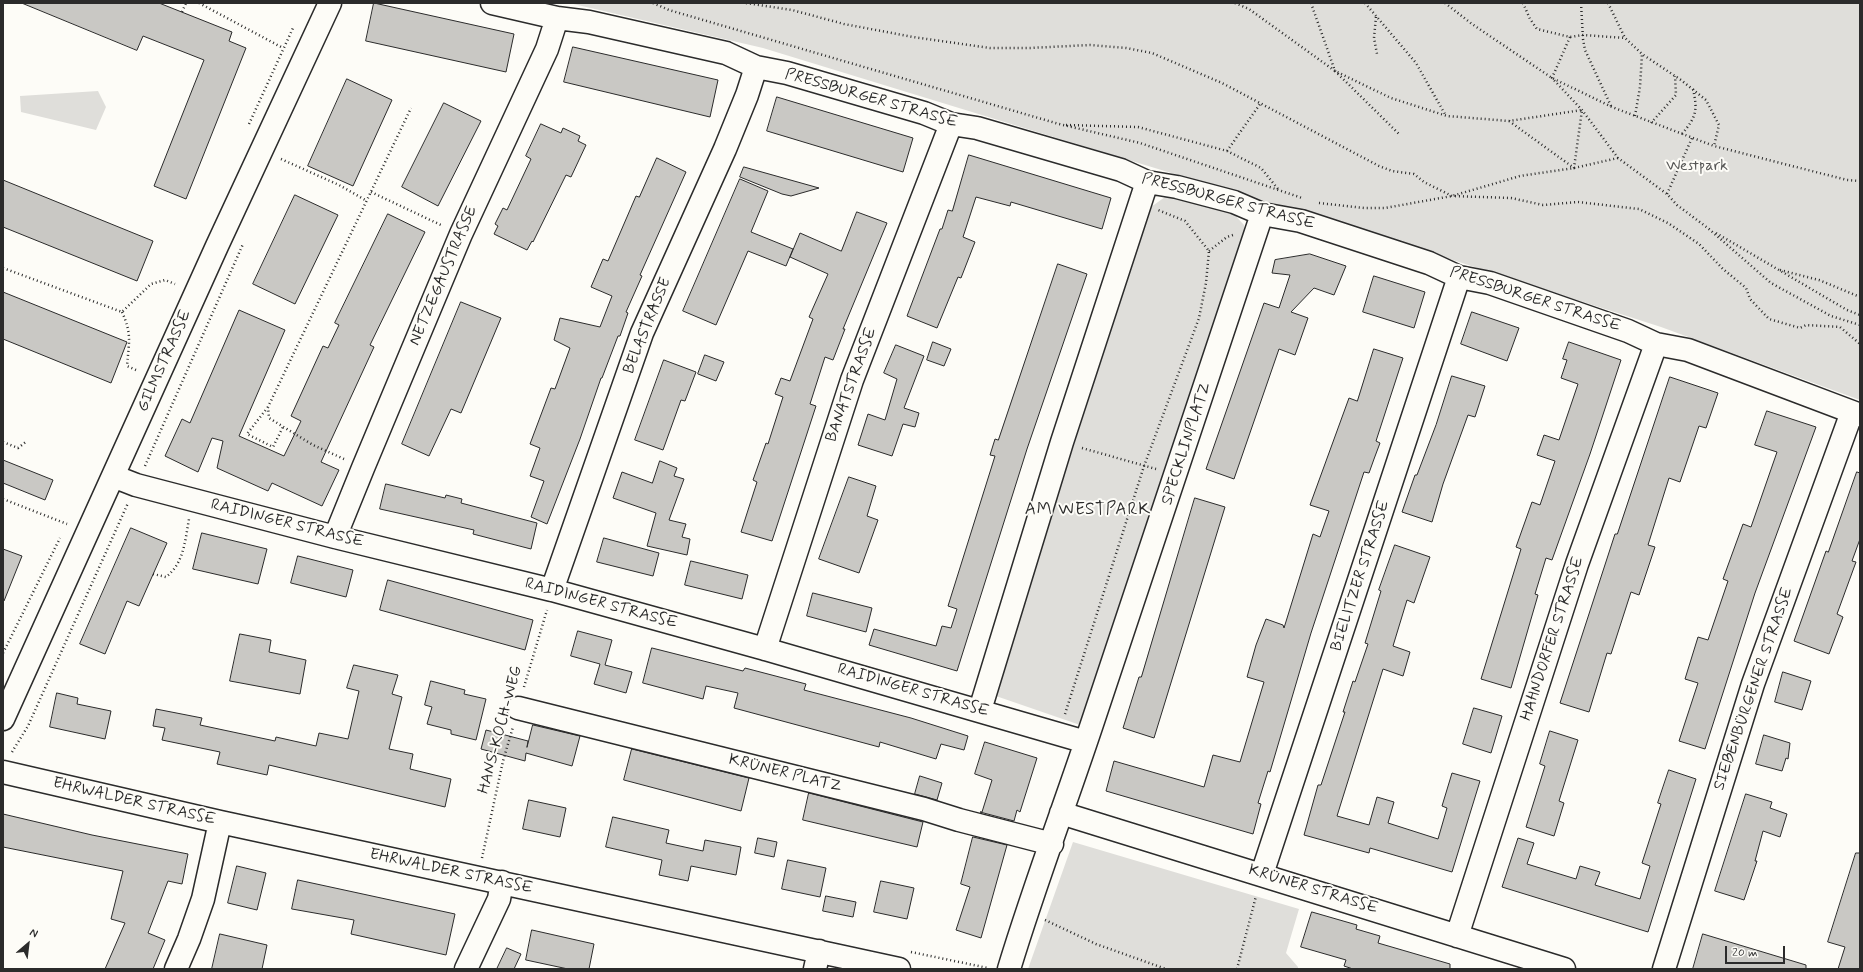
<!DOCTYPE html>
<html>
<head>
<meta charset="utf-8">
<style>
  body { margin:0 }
  #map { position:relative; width:1863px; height:972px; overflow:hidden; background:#fdfcf7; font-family:Mynerve,sans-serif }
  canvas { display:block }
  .frame { position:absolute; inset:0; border:4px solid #2b2b2b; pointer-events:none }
  .north { position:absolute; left:8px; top:924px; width:40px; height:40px; -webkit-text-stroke:3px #fdfcf7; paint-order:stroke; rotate:28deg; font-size:11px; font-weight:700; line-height:16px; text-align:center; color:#2b2b2b }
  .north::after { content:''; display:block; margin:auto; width:14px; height:18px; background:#2b2b2b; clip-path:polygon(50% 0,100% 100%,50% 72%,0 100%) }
  .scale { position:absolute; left:1725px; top:946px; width:60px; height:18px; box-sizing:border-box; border:2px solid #2b2b2b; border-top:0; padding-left:5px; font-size:12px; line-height:14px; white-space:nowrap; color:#2b2b2b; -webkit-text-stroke:3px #fdfcf7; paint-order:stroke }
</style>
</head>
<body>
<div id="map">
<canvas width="1863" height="972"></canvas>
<div class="frame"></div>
<div class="north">N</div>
<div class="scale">20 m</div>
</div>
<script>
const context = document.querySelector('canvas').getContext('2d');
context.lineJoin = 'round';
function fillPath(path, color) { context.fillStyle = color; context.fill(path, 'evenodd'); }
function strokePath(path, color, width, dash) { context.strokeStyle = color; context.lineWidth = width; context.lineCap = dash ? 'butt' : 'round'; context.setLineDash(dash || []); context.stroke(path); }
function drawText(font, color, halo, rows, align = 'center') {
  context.font = font + ' Mynerve,sans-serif'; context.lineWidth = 4; context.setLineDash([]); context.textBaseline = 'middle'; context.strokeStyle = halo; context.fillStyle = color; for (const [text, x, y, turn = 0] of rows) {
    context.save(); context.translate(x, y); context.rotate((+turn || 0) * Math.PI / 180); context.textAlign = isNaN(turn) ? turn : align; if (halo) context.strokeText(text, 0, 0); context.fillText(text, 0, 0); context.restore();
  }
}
const green = new Path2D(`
  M 569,3 L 1860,3 L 1860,400 L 1661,327 L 1403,244 L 763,48 Z
  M 98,91 L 106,107 L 96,130 L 21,112 L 20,96 Z
  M 1180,196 L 1231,211 L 1244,225 L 1245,232 L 1083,726 L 993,695 L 1151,207 L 1165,197 Z
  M 1073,842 L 1299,909 L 1286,953 L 1298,967 L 1298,969 L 1028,969 Z`);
const building = new Path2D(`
  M 22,3 L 159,3 L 232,32 L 229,41 L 246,48 L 186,199 L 154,186 L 204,60 L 143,36 L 137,50 Z
  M 374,3 L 514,34 L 506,72 L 366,41 Z
  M 573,47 L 718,80 L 710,117 L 564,82 Z
  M 347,79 L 392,100 L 353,186 L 308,166 Z
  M 777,97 L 913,138 L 903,172 L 767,131 Z
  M 444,103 L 481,121 L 438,206 L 402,187 Z
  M 541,124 L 561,133 L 563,128 L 580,136 L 578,141 L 586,145 L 571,177 L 566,175 L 533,242 L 532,241 L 527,250 L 494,234 L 498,226 L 495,224 L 503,208 L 507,210 L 531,159 L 526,156 Z
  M 969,155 L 1111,198 L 1102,229 L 1011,202 L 1010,206 L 976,197 L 963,237 L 975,242 L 961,278 L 958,277 L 937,328 L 907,316 L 940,229 L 942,229 L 948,210 L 952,211 Z
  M 657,158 L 686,172 L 640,275 L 642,276 L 626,312 L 628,313 L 620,336 L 618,336 L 602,378 L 601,378 L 580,439 L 547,524 L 531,517 L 544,481 L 530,476 L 540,448 L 530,444 L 551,388 L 555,389 L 570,348 L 554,340 L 560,318 L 600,327 L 612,296 L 591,287 L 603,259 L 608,261 L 636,196 L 639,197 Z
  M 744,167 L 819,188 L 791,196 L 782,194 L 740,177 Z
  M 740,179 L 768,191 L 751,232 L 793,249 L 786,266 L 748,251 L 716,325 L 683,311 Z
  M 3,180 L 153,241 L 137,281 L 3,227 Z
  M 295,195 L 338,215 L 295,304 L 253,284 Z
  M 857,212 L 887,223 L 843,329 L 845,329 L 833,360 L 825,357 L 810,404 L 816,406 L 772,541 L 741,532 L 757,482 L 753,480 L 766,443 L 768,444 L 783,397 L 775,394 L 781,378 L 790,381 L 813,319 L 809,317 L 828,274 L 790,257 L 800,233 L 841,251 Z
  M 388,214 L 425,232 L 370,345 L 374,347 L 321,462 L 339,470 L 322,506 L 272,483 L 268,491 L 217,468 L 223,441 L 212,438 L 198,472 L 165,456 L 182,419 L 190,423 L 239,310 L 285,330 L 239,436 L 284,456 L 301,421 L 291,416 L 323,346 L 328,348 L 339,325 L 335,323 Z
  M 1310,254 L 1346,266 L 1334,295 L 1314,288 L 1291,312 L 1308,318 L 1295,355 L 1279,349 L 1234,479 L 1206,469 L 1264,303 L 1279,308 L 1290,275 L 1272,273 L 1275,260 Z
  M 1058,264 L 1087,274 L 1027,449 L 957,671 L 869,645 L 874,629 L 936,646 L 942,626 L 951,628 L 957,609 L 948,606 L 995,456 L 990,455 L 995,439 L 998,440 Z
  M 1374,276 L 1425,292 L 1414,328 L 1363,312 Z
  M 3,292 L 127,342 L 111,383 L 3,339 Z
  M 461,302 L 501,318 L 461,413 L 451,409 L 429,456 L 402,444 Z
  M 1472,312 L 1519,328 L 1507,361 L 1461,344 Z
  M 933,342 L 951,349 L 944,366 L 927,360 Z
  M 1569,342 L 1621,360 L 1590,454 L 1552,560 L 1546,558 L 1535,594 L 1538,595 L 1511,688 L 1481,679 L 1521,549 L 1516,547 L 1532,502 L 1540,505 L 1555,461 L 1537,455 L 1544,435 L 1559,440 L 1578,384 L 1561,378 L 1567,360 L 1563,359 Z
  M 896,345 L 924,356 L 904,408 L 919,413 L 915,427 L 903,424 L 892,456 L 858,445 L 868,414 L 885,420 L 897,379 L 884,373 Z
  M 1374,349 L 1403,358 L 1376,441 L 1380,443 L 1374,459 L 1369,473 L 1364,472 L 1311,633 L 1270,772 L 1268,771 L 1258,803 L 1261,804 L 1253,834 L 1106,791 L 1114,761 L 1204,787 L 1213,755 L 1240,762 L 1264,682 L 1247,677 L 1256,645 L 1266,619 L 1283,625 L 1284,628 L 1313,534 L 1320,537 L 1329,511 L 1310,505 L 1349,398 L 1357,401 Z
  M 705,355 L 724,362 L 716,381 L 698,374 Z
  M 664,360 L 696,372 L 685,401 L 681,400 L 663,450 L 635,440 Z
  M 1452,376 L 1485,386 L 1475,417 L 1468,415 L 1443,484 L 1432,522 L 1402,512 L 1415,475 L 1417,475 L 1436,425 Z
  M 1670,377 L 1718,393 L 1706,428 L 1699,426 L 1680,482 L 1669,478 L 1648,545 L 1655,547 L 1639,595 L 1631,592 L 1611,654 L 1607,653 L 1589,712 L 1560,703 L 1615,534 L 1617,534 Z
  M 1767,411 L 1816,427 L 1755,593 L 1705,749 L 1679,741 L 1698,683 L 1685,679 L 1698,637 L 1708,640 L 1728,581 L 1723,579 L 1743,524 L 1751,527 L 1777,452 L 1755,445 Z
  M 3,460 L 53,480 L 45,500 L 3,483 Z
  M 660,461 L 677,468 L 674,476 L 684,479 L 669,520 L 686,524 L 682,537 L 690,539 L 687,555 L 647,546 L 656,513 L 613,498 L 622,472 L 652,483 Z
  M 1857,472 L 1860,473 L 1860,539 L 1852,561 L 1856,562 L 1837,614 L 1843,617 L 1829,654 L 1794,641 L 1826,551 L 1828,552 Z
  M 849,477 L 876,486 L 867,516 L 878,520 L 859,573 L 819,559 Z
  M 386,484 L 445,498 L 446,495 L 462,499 L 461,503 L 537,523 L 531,549 L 473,534 L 474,530 L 380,509 Z
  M 1195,498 L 1225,507 L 1154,738 L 1123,728 L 1139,677 L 1141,677 Z
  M 131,528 L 167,543 L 139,606 L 127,601 L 105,654 L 80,644 Z
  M 202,533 L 267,549 L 258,584 L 193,569 Z
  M 604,538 L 659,553 L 653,576 L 597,562 Z
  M 1395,545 L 1430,557 L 1414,603 L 1407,600 L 1393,646 L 1410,652 L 1403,676 L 1383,669 L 1337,816 L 1369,825 L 1377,797 L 1394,802 L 1388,823 L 1438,839 L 1447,808 L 1442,806 L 1452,773 L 1480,781 L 1452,872 L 1370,848 L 1369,853 L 1304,835 L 1318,785 L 1321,785 L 1345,712 L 1343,712 L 1353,681 L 1355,682 L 1368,644 L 1365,643 L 1381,591 L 1379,590 Z
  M 3,549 L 22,556 L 4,601 L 3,601 Z
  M 298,556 L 353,570 L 346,597 L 291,583 Z
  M 691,561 L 748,575 L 742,599 L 685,585 Z
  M 388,580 L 533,620 L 525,650 L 380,610 Z
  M 813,593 L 872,608 L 866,632 L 807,616 Z
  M 578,631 L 612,640 L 605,665 L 632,672 L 626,693 L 594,684 L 600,664 L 571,656 Z
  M 240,634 L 271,640 L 269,652 L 306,660 L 300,694 L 230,681 Z
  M 652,648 L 743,671 L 745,668 L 806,684 L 804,690 L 911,718 L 968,736 L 964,750 L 941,744 L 936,759 L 880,742 L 879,747 L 734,708 L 738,693 L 706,686 L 703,699 L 643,683 Z
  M 354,665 L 398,675 L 392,694 L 402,697 L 389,749 L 413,754 L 410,769 L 451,779 L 445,807 L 269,765 L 267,775 L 217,764 L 220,752 L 162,740 L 165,728 L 153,726 L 156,709 L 202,718 L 200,725 L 275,741 L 276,737 L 316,746 L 319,733 L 348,739 L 359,691 L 347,688 Z
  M 1783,672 L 1811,681 L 1802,710 L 1775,702 Z
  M 431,681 L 465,690 L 464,694 L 486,699 L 476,740 L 451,734 L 451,730 L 427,724 L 432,707 L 425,705 Z
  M 57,693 L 78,698 L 77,704 L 111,711 L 105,739 L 50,727 Z
  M 1474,708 L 1502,716 L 1491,753 L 1463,744 Z
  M 533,725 L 580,736 L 572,766 L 526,753 L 525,761 L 481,749 L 486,730 L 528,741 L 527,747 Z
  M 1550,731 L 1578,740 L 1559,801 L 1564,803 L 1554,836 L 1526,827 L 1545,766 L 1540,764 Z
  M 1764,735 L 1790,743 L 1788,759 L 1786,758 L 1782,771 L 1756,764 Z
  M 985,742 L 1037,758 L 1020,812 L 1017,810 L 1014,821 L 980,812 L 982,812 L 992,780 L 975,774 Z
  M 632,749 L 749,778 L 741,811 L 624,780 Z
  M 1669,770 L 1696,779 L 1648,932 L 1502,887 L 1518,838 L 1534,843 L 1527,864 L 1576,879 L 1580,866 L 1600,872 L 1595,885 L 1640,899 L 1650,866 L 1642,863 L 1661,804 L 1658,803 Z
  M 920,776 L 942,783 L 937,800 L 915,794 Z
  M 809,793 L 923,822 L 917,847 L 803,820 Z
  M 1746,794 L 1772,802 L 1770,808 L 1787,814 L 1780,837 L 1763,831 L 1755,861 L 1757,861 L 1744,900 L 1715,891 Z
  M 529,800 L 566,808 L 560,837 L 523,829 Z
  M 3,814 L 92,835 L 188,854 L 182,884 L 168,881 L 148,933 L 165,940 L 153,969 L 105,969 L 125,923 L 111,919 L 123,871 L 3,847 Z
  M 613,817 L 669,830 L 666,843 L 703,851 L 705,840 L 741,847 L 736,875 L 691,866 L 688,881 L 659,875 L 662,860 L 606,847 Z
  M 973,837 L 1007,845 L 981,938 L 956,930 L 970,887 L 961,884 Z
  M 758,838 L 777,842 L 774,857 L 755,853 Z
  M 1856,853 L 1860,853 L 1860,969 L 1838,969 L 1845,947 L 1828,942 Z
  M 788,860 L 826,868 L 820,897 L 782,889 Z
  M 237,866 L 266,873 L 257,910 L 228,903 Z
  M 298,880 L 455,914 L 446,955 L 351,934 L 354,920 L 292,909 Z
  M 881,881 L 914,888 L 907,919 L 874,912 Z
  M 826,896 L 856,902 L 853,917 L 823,911 Z
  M 1312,912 L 1357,925 L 1356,929 L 1380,936 L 1378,943 L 1450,964 L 1450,969 L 1353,969 L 1344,966 L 1346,960 L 1301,947 Z
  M 532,930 L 594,944 L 589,969 L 568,969 L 526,960 Z
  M 220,934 L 267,945 L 262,969 L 212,969 Z
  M 1703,934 L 1806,965 L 1806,969 L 1693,969 Z
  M 507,948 L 521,954 L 514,969 L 497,969 Z`);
const path = new Path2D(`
  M 199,3 L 283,48
  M 653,3 L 669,10 L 1059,124 L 1140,143 L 1302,198
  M 746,3 L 792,10 L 844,24 L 913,37 L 990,48 L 1030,48 L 1090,45 L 1126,48 L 1152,53 L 1222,83 L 1379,166 L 1392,171 L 1414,174 L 1424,182 L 1452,196 L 1511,198 L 1543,205 L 1578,202 L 1639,209 L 1668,223 L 1699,244 L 1723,269 L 1746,288 L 1750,299 L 1769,319 L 1800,328 L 1806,325 L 1840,327 L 1860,344
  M 1235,3 L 1249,9 L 1335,71 L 1391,98 L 1447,116 L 1509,121 L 1582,110 L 1574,168 L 1509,121
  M 1311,3 L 1335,71 L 1399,134
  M 1365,3 L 1416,63 L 1446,116
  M 1445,3 L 1472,24 L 1552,78 L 1612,107 L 1714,146 L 1847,180 L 1860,181
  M 1523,3 L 1530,19 L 1537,29 L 1570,37 L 1583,35 L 1625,38
  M 1581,3 L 1583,39 L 1585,50 L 1611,106
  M 1608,3 L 1625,38 L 1642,54 L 1681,80 L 1706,100 L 1719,125 L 1714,146
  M 182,12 L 186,3
  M 1376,17 L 1374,38 L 1377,54
  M 1570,37 L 1552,78 L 1582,110 L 1618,158 L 1667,194 L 1677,205 L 1709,229 L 1771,283 L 1831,316 L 1860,325
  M 1635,116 L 1640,87 L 1642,54
  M 1651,123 L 1676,95 L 1675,76
  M 249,124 L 293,28
  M 1066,125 L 1138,127 L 1227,151 L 1261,168 L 1278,189
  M 1682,134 C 1696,117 1698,111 1693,89
  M 1227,151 L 1260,104
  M 281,159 L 339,185 L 367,201
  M 371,192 L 443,226
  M 1667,194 L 1692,138
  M 1319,203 L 1364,208 L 1385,208 L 1452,196 L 1520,176 L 1574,168 L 1618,158
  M 1716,233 L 1847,310 L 1860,315
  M 1209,251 L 1227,237 L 1233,235
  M 3,268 L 122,312 L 151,284 L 165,280 L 175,284
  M 1780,270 L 1819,280 L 1860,297
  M 122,312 C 132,334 129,342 127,366 L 136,370
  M 268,407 L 247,434 L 273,447 L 283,427
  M 3,442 L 18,448 L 27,441
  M 1082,448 L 1156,469
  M 344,459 L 313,445 L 269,418 L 268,407 L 411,108
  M 145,466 L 243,244
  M 3,499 L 67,524
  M 153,574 L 166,577 C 184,563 185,541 189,519
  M 3,653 L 60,538
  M 524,687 L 547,610
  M 1065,714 L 1144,466 L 1199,318 L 1206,283 L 1209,251 L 1185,221 L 1158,210
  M 12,752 L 28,726 L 128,503
  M 482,858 L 503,761 L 513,727
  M 1045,920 L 1096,944 L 1166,969
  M 911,952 L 988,968
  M 1237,969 L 1256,896`);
const minor = new Path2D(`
  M 492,3 L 557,18 L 589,22 L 726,53 L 756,67 L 787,73 L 924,113 L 951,124 L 977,128 L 1121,170 L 1147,182 L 1177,187 L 1234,202 L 1262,214 L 1301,221 L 1429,263 L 1459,277 L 1490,283 L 1628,331 L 1656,344 L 1688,350 L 1860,415
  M 113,476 L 136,485 L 335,537 L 552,590 L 765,649 L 1086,742
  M 335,537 L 363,468 L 461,234 L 547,49 L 557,18
  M 552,590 L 642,333 L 725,149 L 747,95 L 756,67
  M 765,649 L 852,380 L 951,124
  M 518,708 L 924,809 L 959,820 L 1052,844
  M 980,710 L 1062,442 L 1147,182
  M 3,719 L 217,246 L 330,3
  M 3,772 L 220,822 L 899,969
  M 1061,813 L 1564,969
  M 1262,874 L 1459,277
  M 1457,936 L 1577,564 L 1656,344
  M 176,969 L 189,939 L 203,899 L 220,822
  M 466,969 L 499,899 L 502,882
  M 815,969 L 819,951
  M 1009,969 C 1035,883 1067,800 1095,715 C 1152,549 1207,382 1262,214
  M 1664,969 L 1753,684 L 1852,412`);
const streetNames = [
  ["PRESSBURGER STRASSE",871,99,16],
  ["PRESSBURGER STRASSE",1228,202,15],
  ["NETZEGAUSTRASSE",444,276,-67],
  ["PRESSBURGER STRASSE",1535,300,18],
  ["BELASTRASSE",648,326,-68],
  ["GILMSTRASSE",165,361,-66],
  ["BANATSTRASSE",852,385,-70],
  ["SPECKLINPLATZ",1187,444,-72],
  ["RAIDINGER STRASSE",287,524,14],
  ["BIELITZER STRASSE",1361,576,-72],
  ["RAIDINGER STRASSE",601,604,15],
  ["HAHNDORFER STRASSE",1553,639,-72],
  ["SIEBENBÜRGENER STRASSE",1754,689,-71],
  ["RAIDINGER STRASSE",913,691,16],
  ["HANS-KOCH-WEG",501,730,-75],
  ["KRÜNER PLATZ",785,774,14],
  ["EHRWALDER STRASSE",134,802,13],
  ["EHRWALDER STRASSE",451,872,12],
  ["KRÜNER STRASSE",1313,890,17]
];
const parkNames = [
  ["Westpark",1697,167]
];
const neighbourhoodNames = [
  ["AM WESTPARK",1088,510]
];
fillPath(green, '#dfdeda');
fillPath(building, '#c9c8c4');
strokePath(building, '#2b2b2b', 1);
strokePath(minor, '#2b2b2b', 25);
strokePath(path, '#2b2b2b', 2.5, [1, 3]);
strokePath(minor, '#fdfcf7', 22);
drawText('16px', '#2b2b2b', '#fdfcf7', streetNames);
drawText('16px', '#585857', '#fdfcf7', parkNames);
context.letterSpacing = '1px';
drawText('17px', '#2b2b2b', '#fdfcf7', neighbourhoodNames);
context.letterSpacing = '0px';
</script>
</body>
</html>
